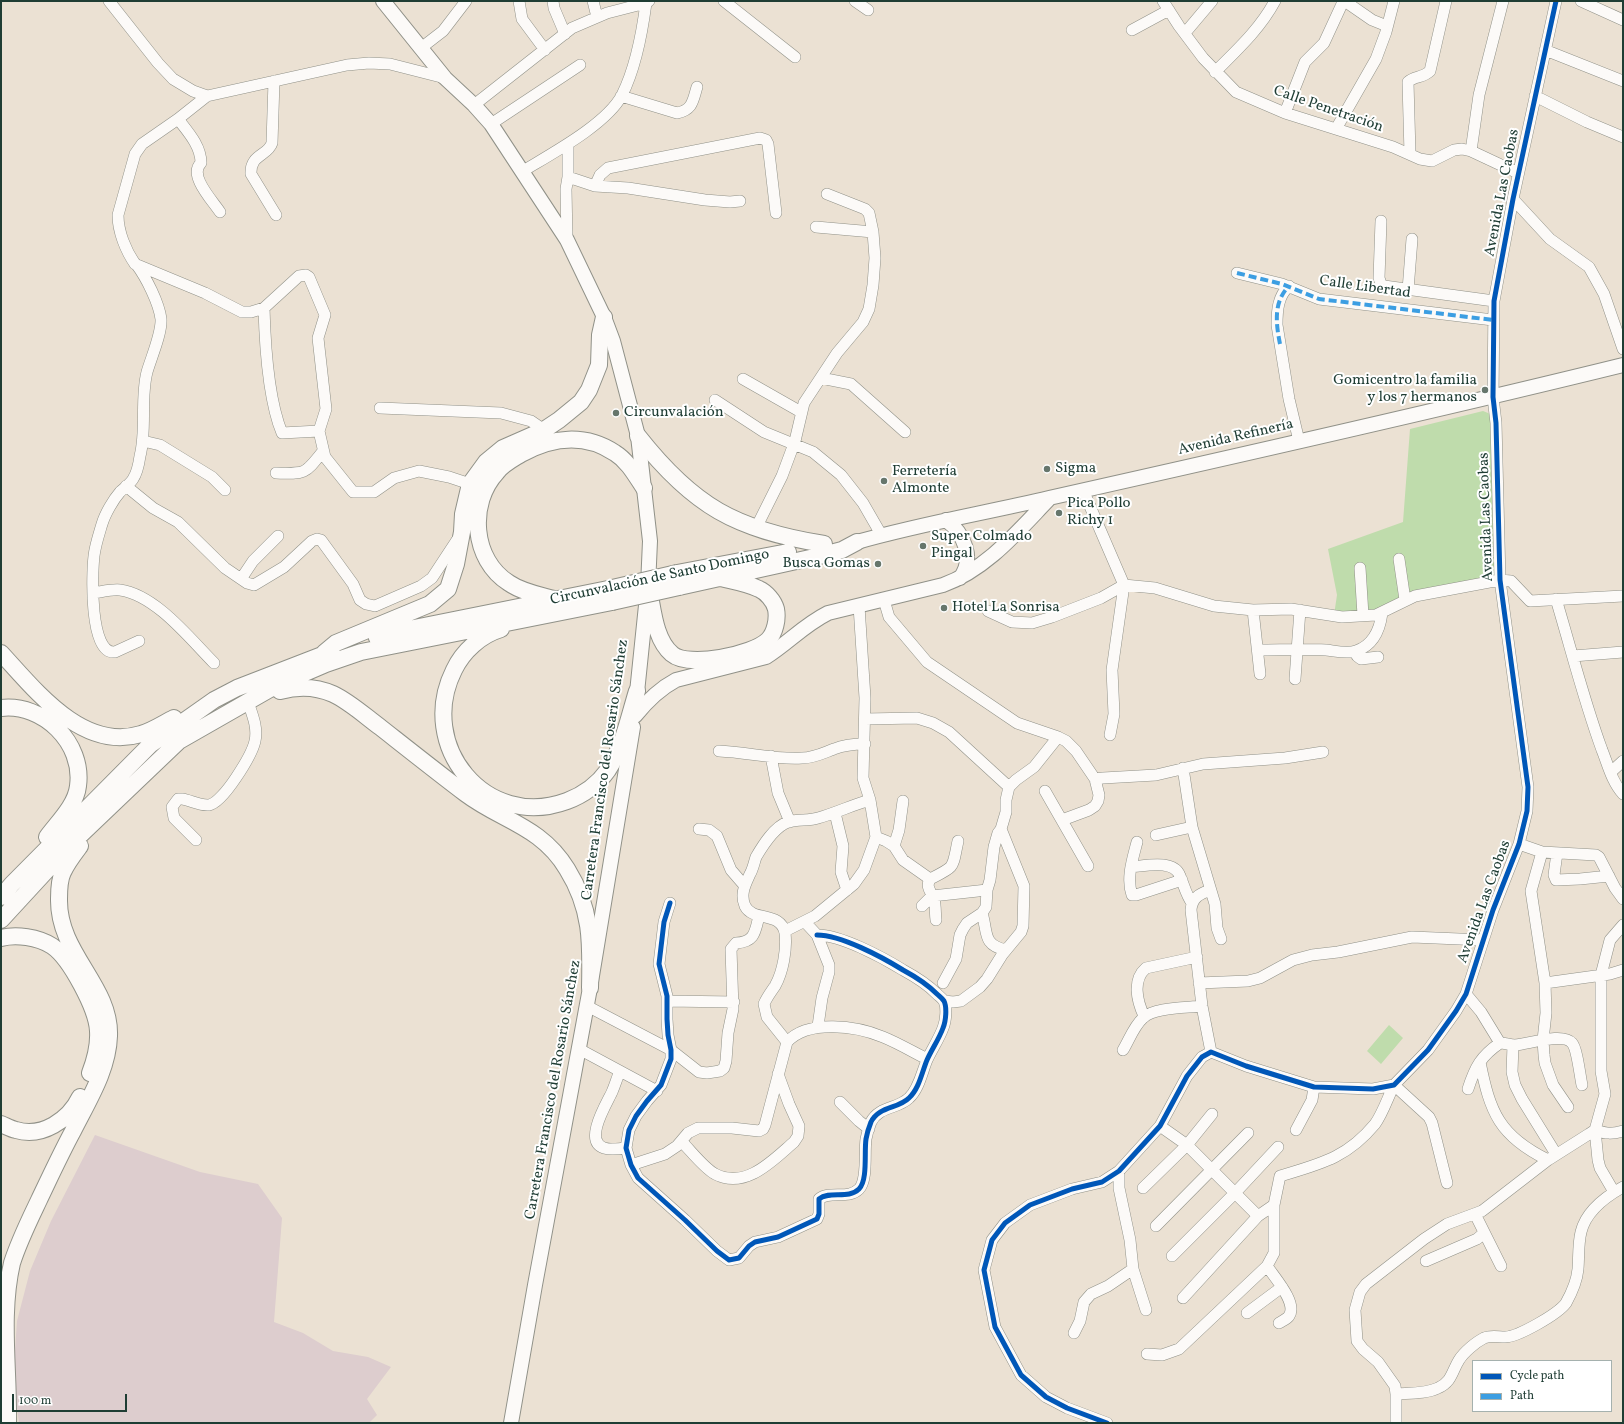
<!DOCTYPE html>
<html>
<head>
<meta charset="utf-8">
<style>
  body { margin:0 }
  #map { position:relative; width:1624px; height:1424px; overflow:hidden; background:#ebe1d3; font-family:Vollkorn,serif }
  canvas { display:block }
  .frame { position:absolute; inset:0; border:2px solid #1f3d34; pointer-events:none }
  .legend { position:absolute; left:1472px; top:1360px; width:140px; height:52px; box-sizing:border-box; background:#fff; border:1px solid #a5b1ae; margin:0; padding:5px 7px; list-style:none; font-size:12px; color:#1f3d34 }
  .legend li { display:flex; align-items:center; gap:8px; height:20px }
  .legend b { width:20px; border:1px solid #a5b1ae }
  .scale { position:absolute; left:12px; top:1394px; width:115px; height:18px; box-sizing:border-box; border:2px solid #1f3d34; border-top:0; padding-left:5px; font-size:12px; line-height:14px; white-space:nowrap; color:#1f3d34; -webkit-text-stroke:3px #fff; paint-order:stroke }
</style>
</head>
<body>
<div id="map">
<canvas width="1624" height="1424"></canvas>
<div class="frame"></div>
<ul class="legend">
<li><b style="height:5px;background:#0057b8"></b>Cycle path</li>
<li><b style="height:5px;background:#3c9ee2"></b>Path</li>
</ul>
<div class="scale">100 m</div>
</div>
<script>
const context = document.querySelector('canvas').getContext('2d');
context.lineJoin = 'round';
function fillPath(path, color) { context.fillStyle = color; context.fill(path, 'evenodd'); }
function strokePath(path, color, width, dash) { context.strokeStyle = color; context.lineWidth = width; context.lineCap = dash ? 'butt' : 'round'; context.setLineDash(dash || []); context.stroke(path); }
function drawText(font, color, halo, rows, align = 'center') {
  context.font = font + ' Vollkorn,serif'; context.lineWidth = 4; context.setLineDash([]); context.textBaseline = 'middle'; context.strokeStyle = halo; context.fillStyle = color; for (const [text, x, y, turn = 0] of rows) {
    context.save(); context.translate(x, y); context.rotate((+turn || 0) * Math.PI / 180); context.textAlign = isNaN(turn) ? turn : align; if (halo) context.strokeText(text, 0, 0); context.fillText(text, 0, 0); context.restore();
  }
}
const industrial = new Path2D(`
  M 95,1135 L 200,1172 L 258,1184 L 282,1218 L 274,1322 L 303,1333 L 333,1351 L 368,1357 L 391,1367 L 367,1399 L 377,1415 L 369,1423 L 19,1423 L 13,1379 L 17,1321 L 30,1271 L 51,1221 Z`);
const green = new Path2D(`
  M 1483,411 L 1488,413 L 1493,417 L 1500,580 L 1415,596 L 1382,613 L 1334,615 L 1337,595 L 1328,549 L 1403,522 L 1410,429 Z
  M 1389,1025 L 1403,1038 L 1381,1064 L 1367,1051 Z`);
const minor = new Path2D(`
  M 109,1 L 158,63 L 173,79 L 193,91 L 207,96 L 347,65 L 369,63 L 390,64 L 445,78
  M 519,1 L 522,19 L 545,50
  M 553,1 L 554,8 L 565,34
  M 593,1 L 597,17
  M 724,1 L 795,57
  M 855,1 L 868,10
  M 1163,1 L 1179,26 L 1203,58 L 1236,92 L 1285,113 L 1393,147 L 1420,159 L 1432,161 L 1454,150 L 1462,149 L 1471,151 L 1518,173
  M 1581,1 L 1623,20
  M 1132,30 L 1169,10
  M 1185,33 L 1212,1
  M 421,48 L 443,31 L 466,1
  M 1545,50 L 1623,81
  M 1215,72 C 1237,50 1260,29 1275,1
  M 274,81 L 272,143 C 268,156 250,154 251,174 L 276,215
  M 207,96 L 178,119 L 142,144 L 135,154 L 118,215 C 118,232 126,251 135,264 L 205,293 L 242,312 L 251,312 L 264,308 L 299,276 L 306,275 L 309,277 L 325,315 L 318,338 L 326,409 L 319,431 L 282,433 C 268,399 265,345 264,308
  M 621,96 L 677,113 C 693,110 693,100 697,87
  M 1535,96 L 1587,122 L 1623,137
  M 474,105 L 572,28 L 607,13 L 646,3 L 649,1
  M 1285,113 L 1305,62 L 1324,43 L 1342,4 L 1346,2 L 1372,20 L 1387,26
  M 178,119 C 188,132 201,146 201,163 C 188,175 212,200 220,212
  M 491,124 L 580,65
  M 1336,129 L 1376,59 L 1386,32 L 1394,1
  M 1471,151 L 1479,95 L 1503,1
  M 1410,154 L 1408,82 C 1414,76 1423,78 1430,71 L 1446,1
  M 523,171 C 551,154 607,124 622,95 C 636,67 642,34 646,3 L 644,1
  M 568,177 L 595,186 L 628,188 L 705,200 L 730,202 L 740,201
  M 595,186 L 600,175 L 608,168 L 760,138 L 766,140 L 768,144 L 776,213
  M 1513,199 L 1550,239 L 1589,267 L 1604,294 L 1623,349
  M 1381,221 L 1379,278 L 1381,284 L 1384,286 L 1494,301
  M 816,227 L 873,232
  M 567,240 L 566,189 L 568,177 L 568,144
  M 136,264 C 146,277 159,303 161,319 C 162,333 151,358 147,372 C 140,399 147,429 140,456 C 139,463 137,473 133,479 C 130,484 124,488 120,492 C 113,500 105,514 102,524 C 99,534 95,546 94,556 C 92,573 89,655 115,652 L 139,641
  M 1237,273 L 1282,284 L 1319,299 L 1493,320
  M 1289,286 C 1278,296 1277,310 1277,325 L 1289,399 L 1299,441
  M 1408,290 L 1412,239
  M 821,378 L 851,384 L 905,432
  M 743,379 L 801,412
  M 715,400 L 764,432 L 813,452 L 841,475 L 863,503 L 882,536
  M 380,408 L 501,413 L 531,421 L 544,430
  M 319,431 L 325,457 L 353,492 L 374,492 L 394,478 L 419,471 L 449,477 L 470,484
  M 143,441 L 160,445 L 212,477 L 225,490
  M 276,473 C 306,474 305,474 323,451
  M 126,486 L 153,508 L 178,522 L 225,568 L 247,583 L 254,585 L 284,567 L 312,541 L 317,539 L 321,540 L 353,584 L 360,600 L 366,604 L 375,606 L 421,586 L 432,578 L 457,540
  M 1083,490 L 1124,585 L 1112,670 L 1114,714 L 1110,735
  M 756,528 L 782,476 L 795,441 L 804,403 L 837,353 L 863,322 L 869,309 L 873,285 L 875,258 L 873,232 L 869,213 L 865,209 L 827,194
  M 1399,559 L 1405,600
  M 1360,568 L 1363,615
  M 241,579 L 253,561 L 278,536
  M 93,593 C 101,592 112,589 120,590 C 156,595 190,639 214,663
  M 1556,599 C 1571,649 1584,701 1602,750 C 1608,765 1612,782 1623,794
  M 884,600 L 889,617 L 927,662 L 1017,723 L 1058,737 L 1066,741 L 1076,751 L 1095,779 L 1099,795 L 1098,801 L 1095,806 L 1089,810 L 1062,820
  M 1253,610 L 1260,674
  M 988,611 L 1012,622 L 1032,623 L 1052,617 L 1101,598 L 1124,585 L 1155,588 L 1214,606 L 1253,610 L 1291,609 L 1342,617 L 1376,615 L 1415,596 L 1500,580 L 1511,581 L 1530,601 L 1623,596
  M 1258,650 C 1280,650 1303,649 1326,650 C 1335,651 1347,654 1356,651 C 1374,645 1380,629 1382,613
  M 1357,651 L 1357,656 L 1361,659 L 1378,657
  M 1573,656 L 1623,652
  M 1295,679 L 1300,610
  M 865,719 L 917,718 L 933,723 L 949,732 L 1009,787
  M 719,751 C 747,752 775,760 802,758 C 814,758 823,753 834,749 C 844,745 854,744 865,744
  M 771,756 L 778,793 L 790,822
  M 1183,768 L 1192,827 L 1215,904 L 1217,928 L 1221,939
  M 1611,772 L 1623,761
  M 1095,779 L 1103,778 L 1156,775 L 1203,764 L 1285,758 L 1323,752
  M 1045,791 L 1088,866
  M 835,813 L 843,846 L 841,872 L 847,890
  M 699,829 L 709,830 L 717,836 L 731,870 L 744,885
  M 1156,835 L 1192,827
  M 876,837 L 886,841 L 894,846 L 903,860 L 930,879
  M 196,840 L 174,818 L 172,807 L 178,799 L 182,799 C 190,800 200,806 209,805 C 223,803 252,755 255,741 C 258,727 252,714 248,702
  M 1137,842 C 1133,858 1126,878 1132,895 L 1136,895 L 1182,880
  M 1519,844 L 1542,852 L 1596,855 L 1599,857 L 1615,888 L 1623,899
  M 894,846 L 899,830 L 903,801
  M 1542,852 L 1531,891 L 1545,983 L 1546,1013 L 1543,1040 L 1544,1055 L 1545,1063 L 1553,1085 L 1568,1107
  M 1557,853 L 1554,875 L 1556,880 L 1580,879 L 1609,876
  M 1131,867 C 1145,866 1174,859 1180,876 C 1184,885 1186,895 1192,903
  M 1210,890 C 1199,894 1192,898 1191,910 L 1202,1006 L 1211,1052
  M 670,903 L 664,922 L 659,964 L 667,996 L 667,1019 L 668,1035 L 671,1050 L 671,1059 L 661,1085 L 647,1101 L 636,1116 L 629,1130 L 626,1148 L 631,1165 L 638,1178 L 685,1220 L 717,1251 L 729,1260 L 739,1258 L 749,1246 L 755,1242 L 778,1237 L 817,1219 L 819,1214 L 819,1199 C 830,1190 848,1200 859,1189 C 868,1180 864,1152 866,1139 C 867,1133 869,1127 871,1122 C 879,1106 898,1109 909,1098 C 919,1089 922,1072 927,1060 C 932,1049 939,1039 943,1028 C 946,1021 947,1007 944,1001 C 942,998 939,996 937,994 C 927,984 916,977 903,970 C 882,957 841,935 817,935
  M 922,906 L 932,896 L 987,890
  M 982,913 C 988,932 982,945 1006,950
  M 936,920 C 935,914 936,906 934,900 C 932,892 925,888 930,879 C 956,866 952,869 958,841
  M 805,922 L 817,935 L 829,965 L 829,972 L 822,998 L 818,1026
  M 785,931 L 815,916 L 854,884 L 864,870 L 876,837 L 870,800 L 863,778 L 865,698 L 859,606
  M 943,983 L 956,959 L 960,935 L 963,929 L 967,923 L 982,913 L 986,907 L 987,890 L 990,880 L 994,847 L 998,833 L 1001,829
  M 1199,983 L 1248,981 L 1260,978 L 1293,960 L 1312,955 L 1338,952 L 1412,937 L 1483,940
  M 1545,983 L 1610,974 L 1623,970
  M 1466,994 L 1481,1012 L 1500,1043
  M 667,1001 L 734,1002
  M 944,1001 L 953,1002 L 961,1001 L 980,987 L 987,979 L 1002,955 L 1021,932 L 1023,926 L 1024,886 L 1001,829 L 1006,812 L 1006,800 L 1009,787 L 1016,780 L 1034,767 L 1058,737
  M 587,1006 L 671,1050 L 699,1072 L 707,1073 L 720,1071 L 724,1068 L 726,1061 L 728,1033 L 733,1009 L 731,949 L 736,943 C 755,942 755,932 759,916
  M 1144,1016 C 1137,1001 1132,980 1146,968 L 1197,957
  M 787,1042 L 767,1017 L 764,1004 C 767,997 771,992 775,986 C 783,972 787,949 785,933 C 781,911 753,922 745,906 C 740,894 745,885 750,874 C 753,869 754,863 756,857 C 763,845 774,827 788,822 C 798,819 809,821 818,818 C 836,813 852,805 870,800
  M 1513,1045 L 1512,1072 L 1515,1085 L 1522,1099 L 1556,1154
  M 579,1049 L 657,1091
  M 1123,1050 C 1129,1040 1134,1026 1143,1018 C 1154,1007 1187,1008 1202,1006
  M 1480,1062 C 1490,1112 1499,1136 1548,1160
  M 620,1071 C 617,1078 615,1085 612,1092 C 607,1103 583,1141 604,1148 C 610,1150 619,1149 626,1148
  M 1468,1089 C 1475,1067 1481,1056 1500,1043 C 1505,1043 1510,1045 1515,1045 C 1529,1044 1563,1032 1572,1043 C 1577,1048 1580,1076 1582,1085
  M 840,1102 L 859,1121 L 869,1129
  M 1160,1126 L 1187,1145 L 1258,1216
  M 1296,1130 L 1312,1100 L 1314,1087
  M 682,1142 C 691,1151 704,1168 715,1174 C 746,1190 773,1160 794,1142 L 798,1136 L 799,1126 L 789,1104 L 778,1074
  M 631,1165 L 665,1154 L 677,1146 L 688,1133 L 698,1128 L 732,1128 L 759,1131 L 763,1129 L 765,1125 L 787,1042 C 808,1019 857,1026 883,1037 C 898,1043 913,1052 927,1059
  M 1119,1171 L 1119,1188 L 1130,1240 L 1133,1269 L 1146,1310
  M 1143,1188 L 1187,1145 L 1212,1114
  M 1614,1192 L 1600,1168 L 1598,1160 L 1595,1130 L 1605,1094 L 1601,1071 L 1601,975 L 1610,940 L 1623,925
  M 1475,1214 L 1501,1266
  M 1156,1226 L 1248,1133
  M 1172,1256 L 1235,1193 L 1278,1147
  M 1426,1261 L 1477,1239 L 1484,1233
  M 1267,1266 C 1274,1277 1298,1303 1289,1316 C 1287,1319 1282,1321 1279,1323
  M 1183,1298 L 1258,1216 L 1274,1205 L 1280,1176 C 1320,1164 1347,1158 1375,1124 C 1383,1113 1388,1097 1394,1085 L 1429,1117 L 1432,1123 L 1447,1183
  M 1247,1313 L 1282,1287
  M 1074,1333 L 1080,1321 L 1084,1302 L 1091,1294 L 1108,1286 L 1133,1269
  M 1147,1354 L 1162,1355 L 1179,1349 L 1267,1266 L 1274,1253 L 1274,1205
  M 1396,1394 C 1409,1393 1426,1394 1438,1388 C 1452,1382 1452,1371 1459,1360 C 1464,1352 1476,1342 1484,1338 C 1491,1335 1498,1337 1505,1337 C 1518,1337 1558,1314 1566,1303 C 1571,1294 1577,1280 1578,1269 C 1579,1257 1578,1244 1581,1232 C 1586,1211 1605,1197 1623,1187
  M 1107,1423 L 1067,1408 L 1046,1397 L 1021,1375 L 995,1327 L 984,1270 L 992,1240 L 1005,1223 L 1030,1205 L 1072,1189 L 1102,1182 L 1119,1171 L 1160,1126 L 1187,1076 L 1202,1057 L 1211,1052 L 1246,1066 L 1314,1087 L 1373,1089 L 1394,1085 L 1428,1050 L 1456,1011 L 1466,994 L 1493,910 L 1519,844 L 1527,811 L 1528,787 L 1500,580 L 1496,423 L 1493,397 L 1494,301 L 1513,199 L 1556,1
  M 1396,1423 L 1396,1394 L 1395,1386 L 1378,1362 L 1363,1349 L 1357,1341 L 1355,1310 L 1360,1292 L 1366,1284 L 1424,1239 L 1447,1224 L 1482,1211 L 1548,1160 L 1589,1134 L 1595,1130 C 1606,1134 1612,1134 1623,1131`);
const major = new Path2D(`
  M 383,1 L 445,78 L 474,105 L 491,124 L 567,240 L 604,317 L 613,341 L 638,436 L 650,541 L 648,586 L 636,702
  M 946,520 C 964,533 975,559 960,578
  M 857,542 C 920,524 985,513 1049,498 C 1241,455 1432,412 1623,365
  M 635,716 C 647,701 659,689 676,680 L 766,657 C 788,643 804,625 828,613 L 943,585 C 987,569 1018,531 1050,498
  M 511,1423 L 535,1285 L 590,988 L 633,727`);
const highway = new Path2D(`
  M 638,436 C 693,506 736,530 824,544
  M 677,573 L 788,552
  M 648,586 C 653,607 654,639 672,654 C 688,668 753,655 768,640 C 775,633 778,619 776,609 C 774,601 766,592 759,589 C 747,583 733,581 721,578
  M 679,587 L 819,556 L 842,550 L 857,542
  M 554,599 C 539,595 522,592 509,583 C 472,560 468,503 497,472 C 503,464 513,459 521,454 C 552,437 585,433 615,453 C 628,461 636,476 644,488
  M 501,629 C 481,635 463,651 454,670 C 416,746 486,831 567,801 C 583,795 598,784 608,770 C 623,747 629,717 637,691
  M 377,638 L 414,628 L 608,589
  M 1,653 C 36,691 83,752 141,734 C 152,731 164,723 174,718
  M 324,653 L 336,643 L 430,604 L 448,589 L 456,564 L 462,532 L 463,514 L 470,484 L 486,462 L 503,448 L 544,430 L 559,420 L 581,402 L 589,390 L 599,365 L 600,335 L 604,317
  M 280,691 C 298,686 315,686 333,694 C 350,702 365,716 380,727 C 408,749 437,772 466,794 C 502,821 541,826 567,869 C 592,909 591,943 590,988
  M 1,708 C 43,703 84,743 78,786 C 76,805 58,822 47,837
  M 1,897 L 12,884 L 150,745 L 214,700 L 237,688 L 330,652
  M 1,920 L 71,844 L 179,741 L 277,685 L 326,664 L 361,652 L 612,602
  M 1,938 C 16,934 38,937 52,946 C 70,958 97,1009 98,1031 C 99,1046 95,1060 90,1073
  M 1,1124 C 6,1126 11,1129 16,1130 C 42,1138 69,1120 80,1097
  M 8,1423 C 9,1369 0,1315 12,1263 C 19,1241 29,1221 39,1200 C 50,1177 61,1153 73,1131 C 88,1101 108,1070 109,1036 C 111,985 58,954 59,899 C 59,891 59,880 63,872 C 67,863 74,854 80,846`);
const highwayBridge = new Path2D(`
  M 608,589 L 677,573
  M 612,602 L 679,587`);
const quiet = new Path2D(`
  M 1237,273 L 1282,284 L 1319,299 L 1493,320
  M 1280,344 C 1276,324 1273,302 1289,286`);
const cycleway = new Path2D(`
  M 670,903 L 664,922 L 659,964 L 667,996 L 667,1019 L 668,1035 L 671,1050 L 671,1059 L 661,1085 L 647,1101 L 636,1116 L 629,1130 L 626,1148 L 631,1165 L 638,1178 L 685,1220 L 717,1251 L 729,1260 L 739,1258 L 749,1246 L 755,1242 L 778,1237 L 817,1219 L 819,1214 L 819,1199 C 830,1190 848,1200 859,1189 C 868,1180 864,1152 866,1139 C 867,1133 869,1127 871,1122 C 879,1106 898,1109 909,1098 C 919,1089 922,1072 927,1060 C 932,1049 939,1039 943,1028 C 946,1021 947,1007 944,1001 C 942,998 939,996 937,994 C 927,984 916,977 903,970 C 882,957 841,935 817,935
  M 1107,1423 L 1067,1408 L 1046,1397 L 1021,1375 L 995,1327 L 984,1270 L 992,1240 L 1005,1223 L 1030,1205 L 1072,1189 L 1102,1182 L 1119,1171 L 1160,1126 L 1187,1076 L 1202,1057 L 1211,1052 L 1246,1066 L 1314,1087 L 1373,1089 L 1394,1085 L 1428,1050 L 1456,1011 L 1466,994 L 1493,910 L 1519,844 L 1527,811 L 1528,787 L 1500,580 L 1496,423 L 1493,397 L 1494,301 L 1513,199 L 1556,1`);
const markers = [
  [1485,390,4,"#66766c"],
  [616,413,4,"#66766c"],
  [1047,469,4,"#66766c"],
  [884,481,4,"#66766c"],
  [1059,513,4,"#66766c"],
  [923,546,4,"#66766c"],
  [878,564,4,"#66766c"],
  [944,608,4,"#66766c"]
];
const streetNames = [
  ["Calle Penetración",1328,110,19],
  ["Avenida Las Caobas",1503,193,-79],
  ["Calle Libertad",1365,288,8],
  ["Avenida Refinería",1236,438,-13],
  ["Avenida Las Caobas",1487,517,-92],
  ["Circunvalación de Santo Domingo",660,578,-12],
  ["Carretera Francisco del Rosario Sánchez",606,770,-82],
  ["Avenida Las Caobas",1485,902,-70],
  ["Carretera Francisco del Rosario Sánchez",554,1090,-80]
];
const poiNames = [
  ["Gomicentro la familia",1477,381,"right"],
  ["y los 7 hermanos",1477,398,"right"],
  ["Circunvalación",624,413],
  ["Sigma",1055,469],
  ["Ferretería",892,472],
  ["Almonte",892,489],
  ["Pica Pollo",1067,504],
  ["Richy 1",1067,521],
  ["Super Colmado",931,537],
  ["Pingal",931,554],
  ["Busca Gomas",870,564,"right"],
  ["Hotel La Sonrisa",952,608]
];
fillPath(industrial, '#ddcdce');
fillPath(green, '#bfdcac');
strokePath(minor, '#909188', 12);
strokePath(major, '#909188', 16);
strokePath(highway, '#909188', 18);
strokePath(minor, '#fcfaf8', 11);
strokePath(major, '#fcfaf8', 14);
strokePath(highway, '#fcfaf8', 16);
strokePath(highwayBridge, '#909188', 18, []);
strokePath(highwayBridge, '#fcfaf8', 16);
strokePath(quiet, '#3c9ee2', 4, [8, 4]);
strokePath(cycleway, '#0057b8', 5);
for (const [x, y, r, color] of markers) { const dot = new Path2D(); dot.arc(x, y, r, 0, 2 * Math.PI); context.fillStyle = color; context.fill(dot); strokePath(dot, '#fff', 1.5); }
drawText('15px', '#1f3d34', '#fff', streetNames);
drawText('15px', '#1f3d34', '#fff', poiNames, 'left');
</script>
</body>
</html>
